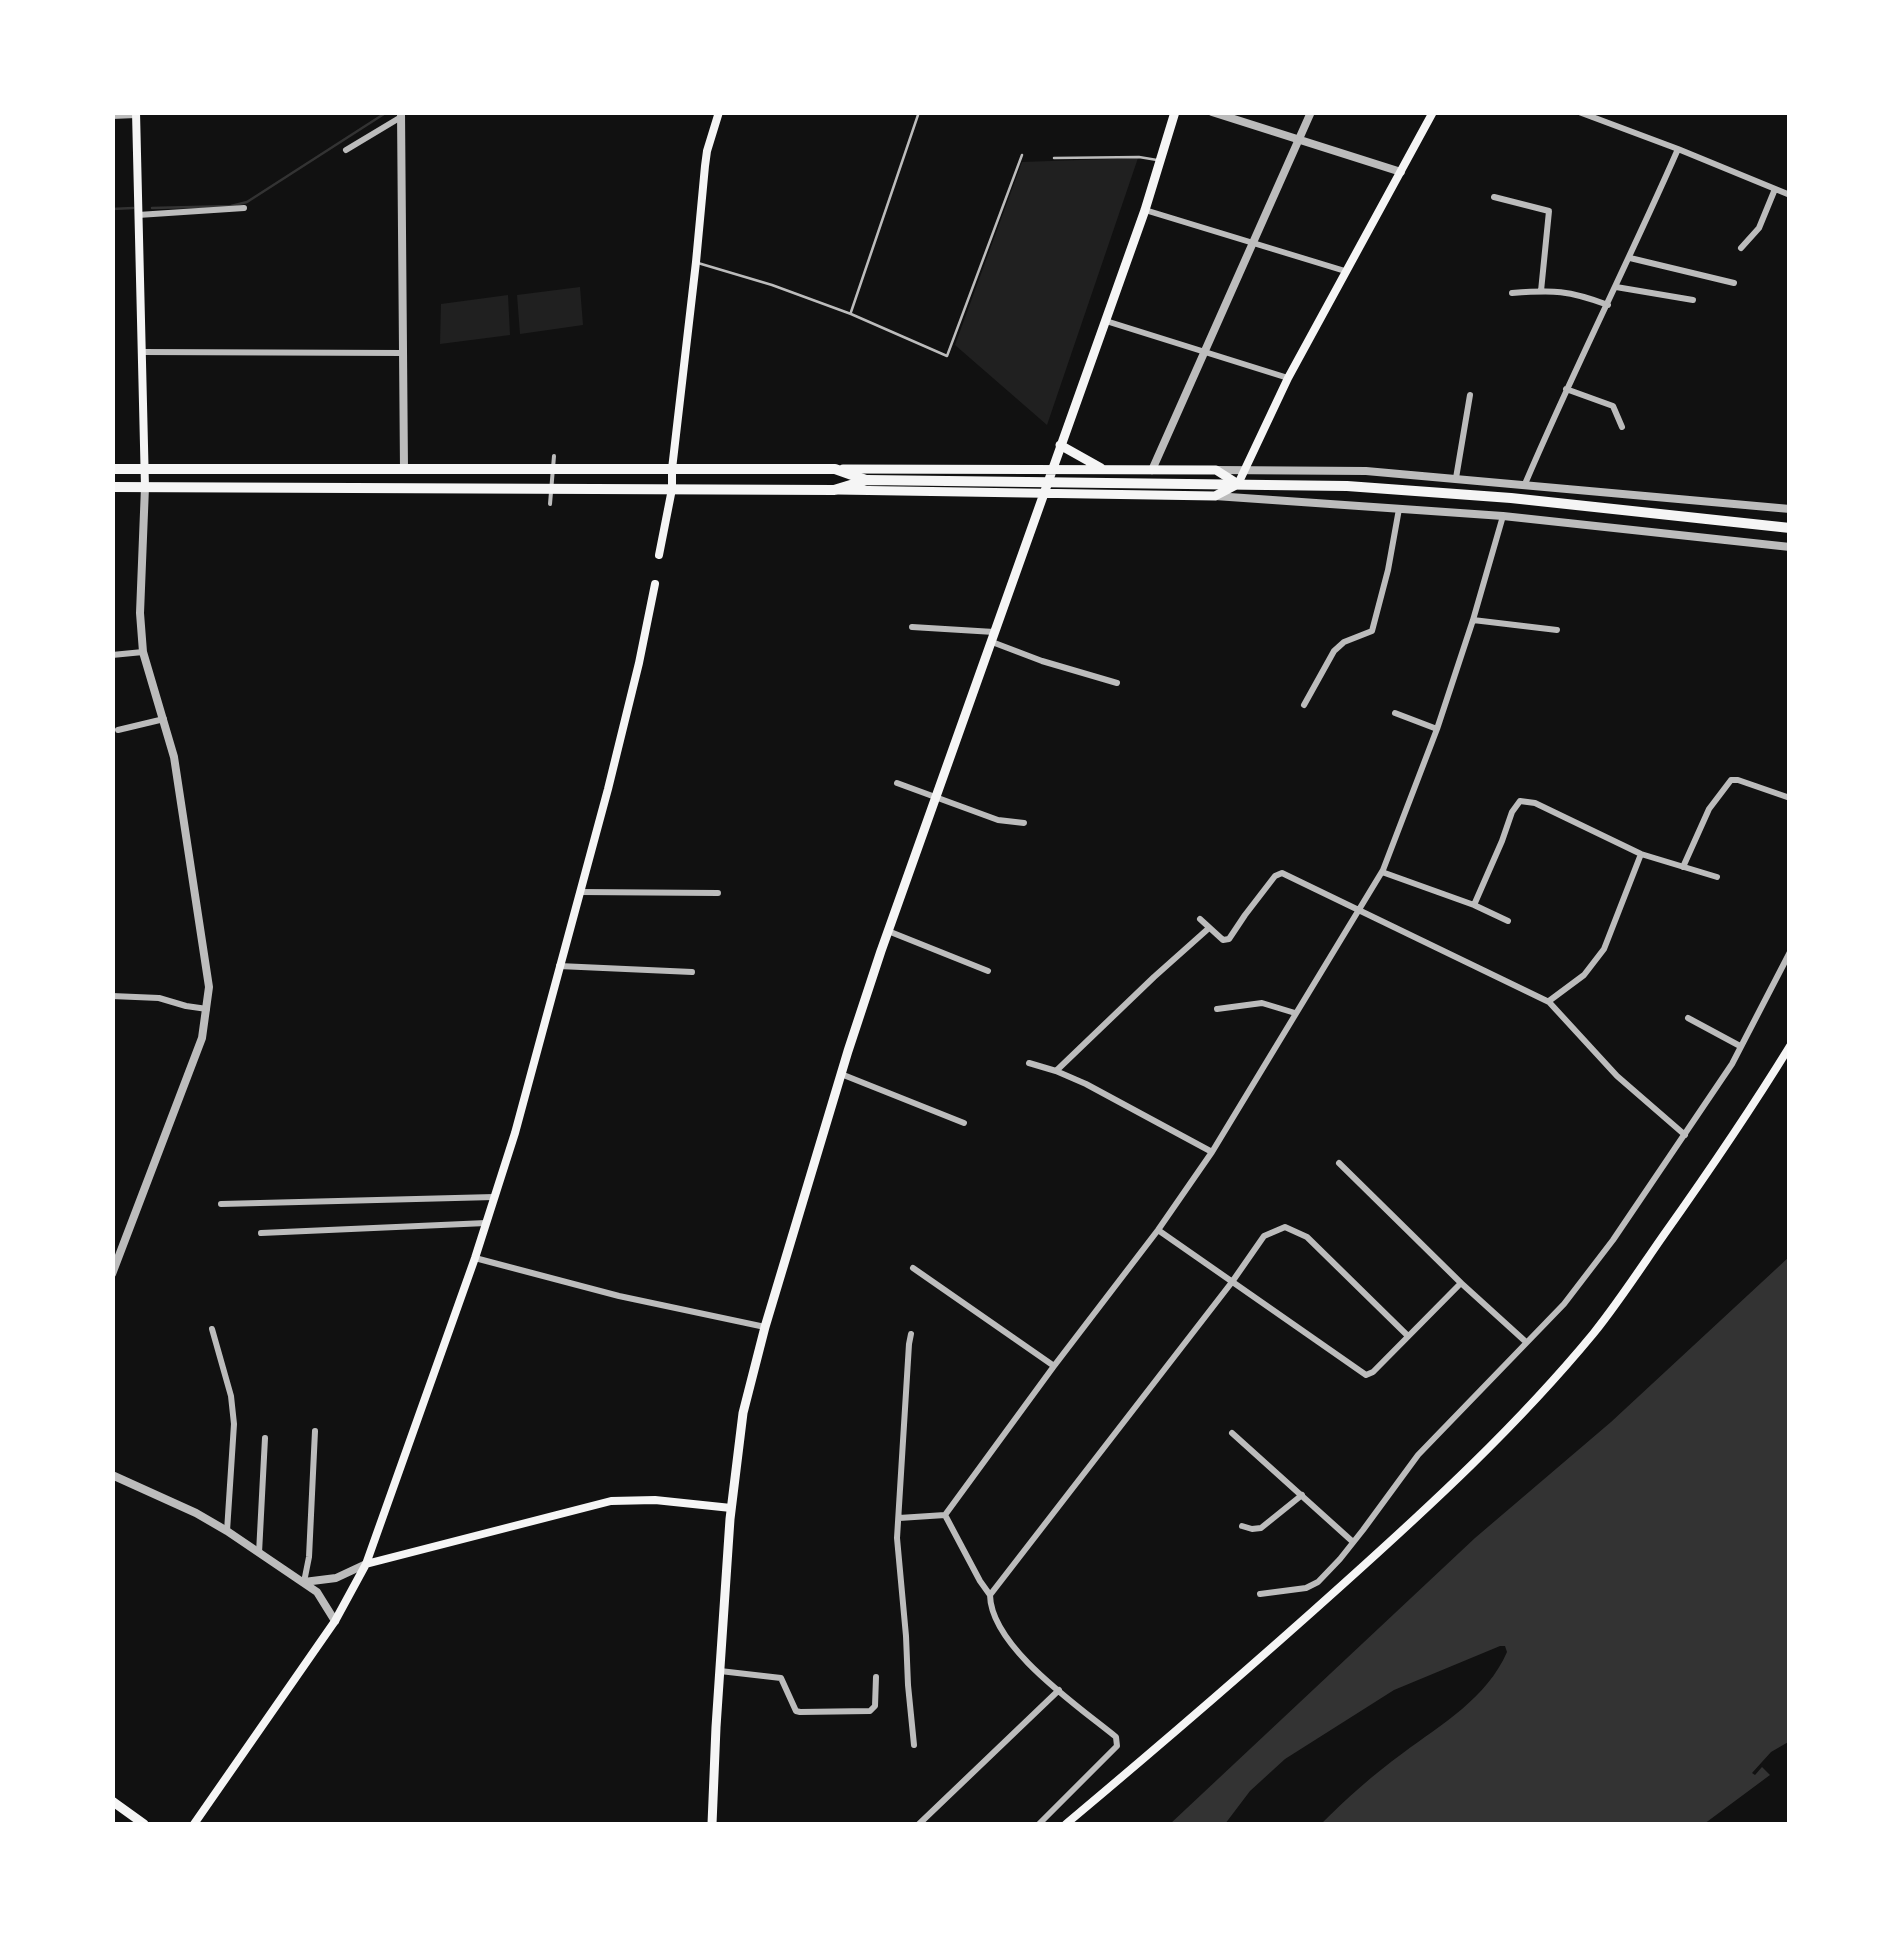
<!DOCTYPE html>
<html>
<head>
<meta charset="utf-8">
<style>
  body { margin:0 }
  #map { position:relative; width:1902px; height:1937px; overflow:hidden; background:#111; font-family:Poppins,sans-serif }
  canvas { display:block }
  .frame { position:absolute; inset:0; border:115px solid #fff; pointer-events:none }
</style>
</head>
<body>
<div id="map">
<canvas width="1902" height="1937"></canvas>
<div class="frame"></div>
</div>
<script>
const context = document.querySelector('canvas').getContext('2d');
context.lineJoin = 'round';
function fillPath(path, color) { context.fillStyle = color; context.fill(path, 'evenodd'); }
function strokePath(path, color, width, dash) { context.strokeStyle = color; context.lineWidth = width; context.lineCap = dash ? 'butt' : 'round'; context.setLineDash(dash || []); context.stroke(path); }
const green = new Path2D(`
  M 1138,158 L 1047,425 L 955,345 L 1022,162 Z
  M 580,287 L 583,325 L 520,334 L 517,295 Z
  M 508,295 L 510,335 L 440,344 L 441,304 Z`);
const water = new Path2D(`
  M 1789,1257 L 1790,1741 L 1771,1752 L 1752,1773 L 1755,1775 L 1762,1767 L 1770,1775 L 1704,1824 L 1321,1824 C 1346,1799 1374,1774 1403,1753 C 1442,1724 1487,1698 1507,1652 L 1505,1646 L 1500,1646 L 1394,1690 L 1285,1759 L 1250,1791 L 1225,1824 L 1170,1824 L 1475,1538 L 1611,1422 Z`);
const stream = new Path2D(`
  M 152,208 L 231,206 L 247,202 L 387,112
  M 112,209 L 133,208`);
const service = new Path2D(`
  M 1054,158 L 1139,157 L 1157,160
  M 698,263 L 772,285 L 851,314 L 947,356 L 1022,155
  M 851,312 L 919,112`);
const pedestrian = new Path2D(`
  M 550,504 L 554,456`);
const minor = new Path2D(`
  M 1579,112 L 1678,149 L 1790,195
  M 112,116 L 136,115
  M 346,150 L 401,117
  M 1494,197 L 1549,211 L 1541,291
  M 1145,210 L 1345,271
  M 138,215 L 244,208
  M 1741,248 L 1759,228 L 1775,189
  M 1630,258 L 1734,283
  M 1616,287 L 1693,300
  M 1512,293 C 1554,290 1568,290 1608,305
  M 1106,321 L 1288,378
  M 142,352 L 403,353
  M 1566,389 L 1613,406 L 1622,427
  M 1456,478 L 1470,395
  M 1525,484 C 1573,371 1629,261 1678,149
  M 1473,620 L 1557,630
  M 912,627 L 994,632
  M 992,642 L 1042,661 L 1117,683
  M 112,655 L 143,652
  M 1304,705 L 1334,651 L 1344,642 L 1372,631 L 1388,570 L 1399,509
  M 1395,713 L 1437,729
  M 118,730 L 164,719
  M 897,783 L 998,820 L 1024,823
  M 1683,867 L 1709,809 L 1731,780 L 1738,780 L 1790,798
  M 1382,872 L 1474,905 L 1508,921
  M 580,892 L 718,893
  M 1474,905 L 1502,841 L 1512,812 L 1520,801 L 1535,803 L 1641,854 L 1717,877
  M 1200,919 L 1223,940 L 1229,939 L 1245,915 L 1275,876 L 1282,873 L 1549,1002 L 1617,1076 L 1685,1135
  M 888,931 L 988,971
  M 559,966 L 692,972
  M 112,996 L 159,998 L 186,1006 L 207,1009
  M 1549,1001 L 1584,975 L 1604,949 L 1641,854
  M 1217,1009 L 1262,1003 L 1295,1013
  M 1688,1018 L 1740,1046
  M 1029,1063 L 1056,1071 L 1086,1084 L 1212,1152
  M 1056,1071 L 1154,977 L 1209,928
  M 841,1074 L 964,1123
  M 1339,1163 L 1461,1283 L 1526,1342
  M 221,1204 L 494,1197
  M 1158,1230 L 1366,1375 L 1373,1372 L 1461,1283
  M 261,1233 L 486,1223
  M 475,1258 L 619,1296 L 765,1327
  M 913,1268 L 1054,1366
  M 212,1329 L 231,1396 L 234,1424 L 227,1531
  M 911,1334 L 909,1344 L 897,1538 L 906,1636 L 908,1685 L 914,1745
  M 1232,1433 L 1353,1542
  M 945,1515 L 1054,1366 L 1158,1230 L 1212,1152 L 1383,870 L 1437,729 L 1473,620 L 1503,516
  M 945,1515 L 980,1581 L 990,1595 L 1232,1282 L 1264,1236 L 1285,1227 L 1307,1237 L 1408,1336
  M 899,1518 L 945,1515
  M 1242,1526 L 1252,1529 L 1261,1528 L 1302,1495
  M 259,1553 L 265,1438
  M 304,1582 L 309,1557 L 315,1431
  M 1260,1594 L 1306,1588 L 1318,1582 L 1340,1559 L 1363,1530 L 1418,1455 L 1564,1304 L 1613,1240 L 1732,1064 L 1790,952
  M 990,1595 C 991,1647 1078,1706 1116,1737 L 1117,1746 L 1039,1824
  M 720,1671 L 781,1678 L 796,1711 L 800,1712 L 870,1711 L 875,1706 L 876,1677
  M 919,1824 L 1059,1690`);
const tertiary = new Path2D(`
  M 401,112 L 404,469
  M 1212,112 L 1401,172
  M 1152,470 L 1311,112
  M 1216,470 L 1366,471 L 1790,509
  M 1215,496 L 1503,516 L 1790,547
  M 112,1274 L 202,1038 L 209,987 L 174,757 L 143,652 L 140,613 L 145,487
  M 112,1475 L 196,1513 L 227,1531 L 317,1592 L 335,1621
  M 304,1582 L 336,1578 L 366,1564`);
const secondary = new Path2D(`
  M 136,112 L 145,487
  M 1238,484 L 1288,378 L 1433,112
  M 659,555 L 672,489 L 672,469 L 696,262 L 705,166 L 707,151 L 719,112
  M 366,1564 L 611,1501 L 655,1500 L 731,1508
  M 194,1824 L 335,1621 L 366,1564 L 475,1258 L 515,1133 L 608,789 L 639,663 L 655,584
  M 1066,1824 C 1159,1746 1251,1667 1341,1586 C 1429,1507 1517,1426 1593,1334 C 1618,1303 1640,1269 1663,1236 C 1707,1174 1750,1111 1790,1046`);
const primary = new Path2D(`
  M 1060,445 L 1101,468
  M 843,469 L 1216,470 L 1238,484
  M 837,490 L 1215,496 L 1234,486
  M 112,1801 L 144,1824
  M 712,1824 L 716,1727 L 730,1519 L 743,1413 L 765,1327 L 848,1051 L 881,951 L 1145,210 L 1175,112`);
const trunk = new Path2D(`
  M 112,469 L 835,469 L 866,480
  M 112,487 L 834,490 L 867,480 L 1347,486 L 1511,498 L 1790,528`);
fillPath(green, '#202020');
fillPath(water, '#333');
strokePath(stream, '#333', 2.5);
strokePath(service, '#bcbcbc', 2.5);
strokePath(pedestrian, '#bcbcbc', 4);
strokePath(minor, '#bcbcbc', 6);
strokePath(tertiary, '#bcbcbc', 8);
strokePath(secondary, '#f5f5f5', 8);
strokePath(primary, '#f5f5f5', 9);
strokePath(trunk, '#f5f5f5', 10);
</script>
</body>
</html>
